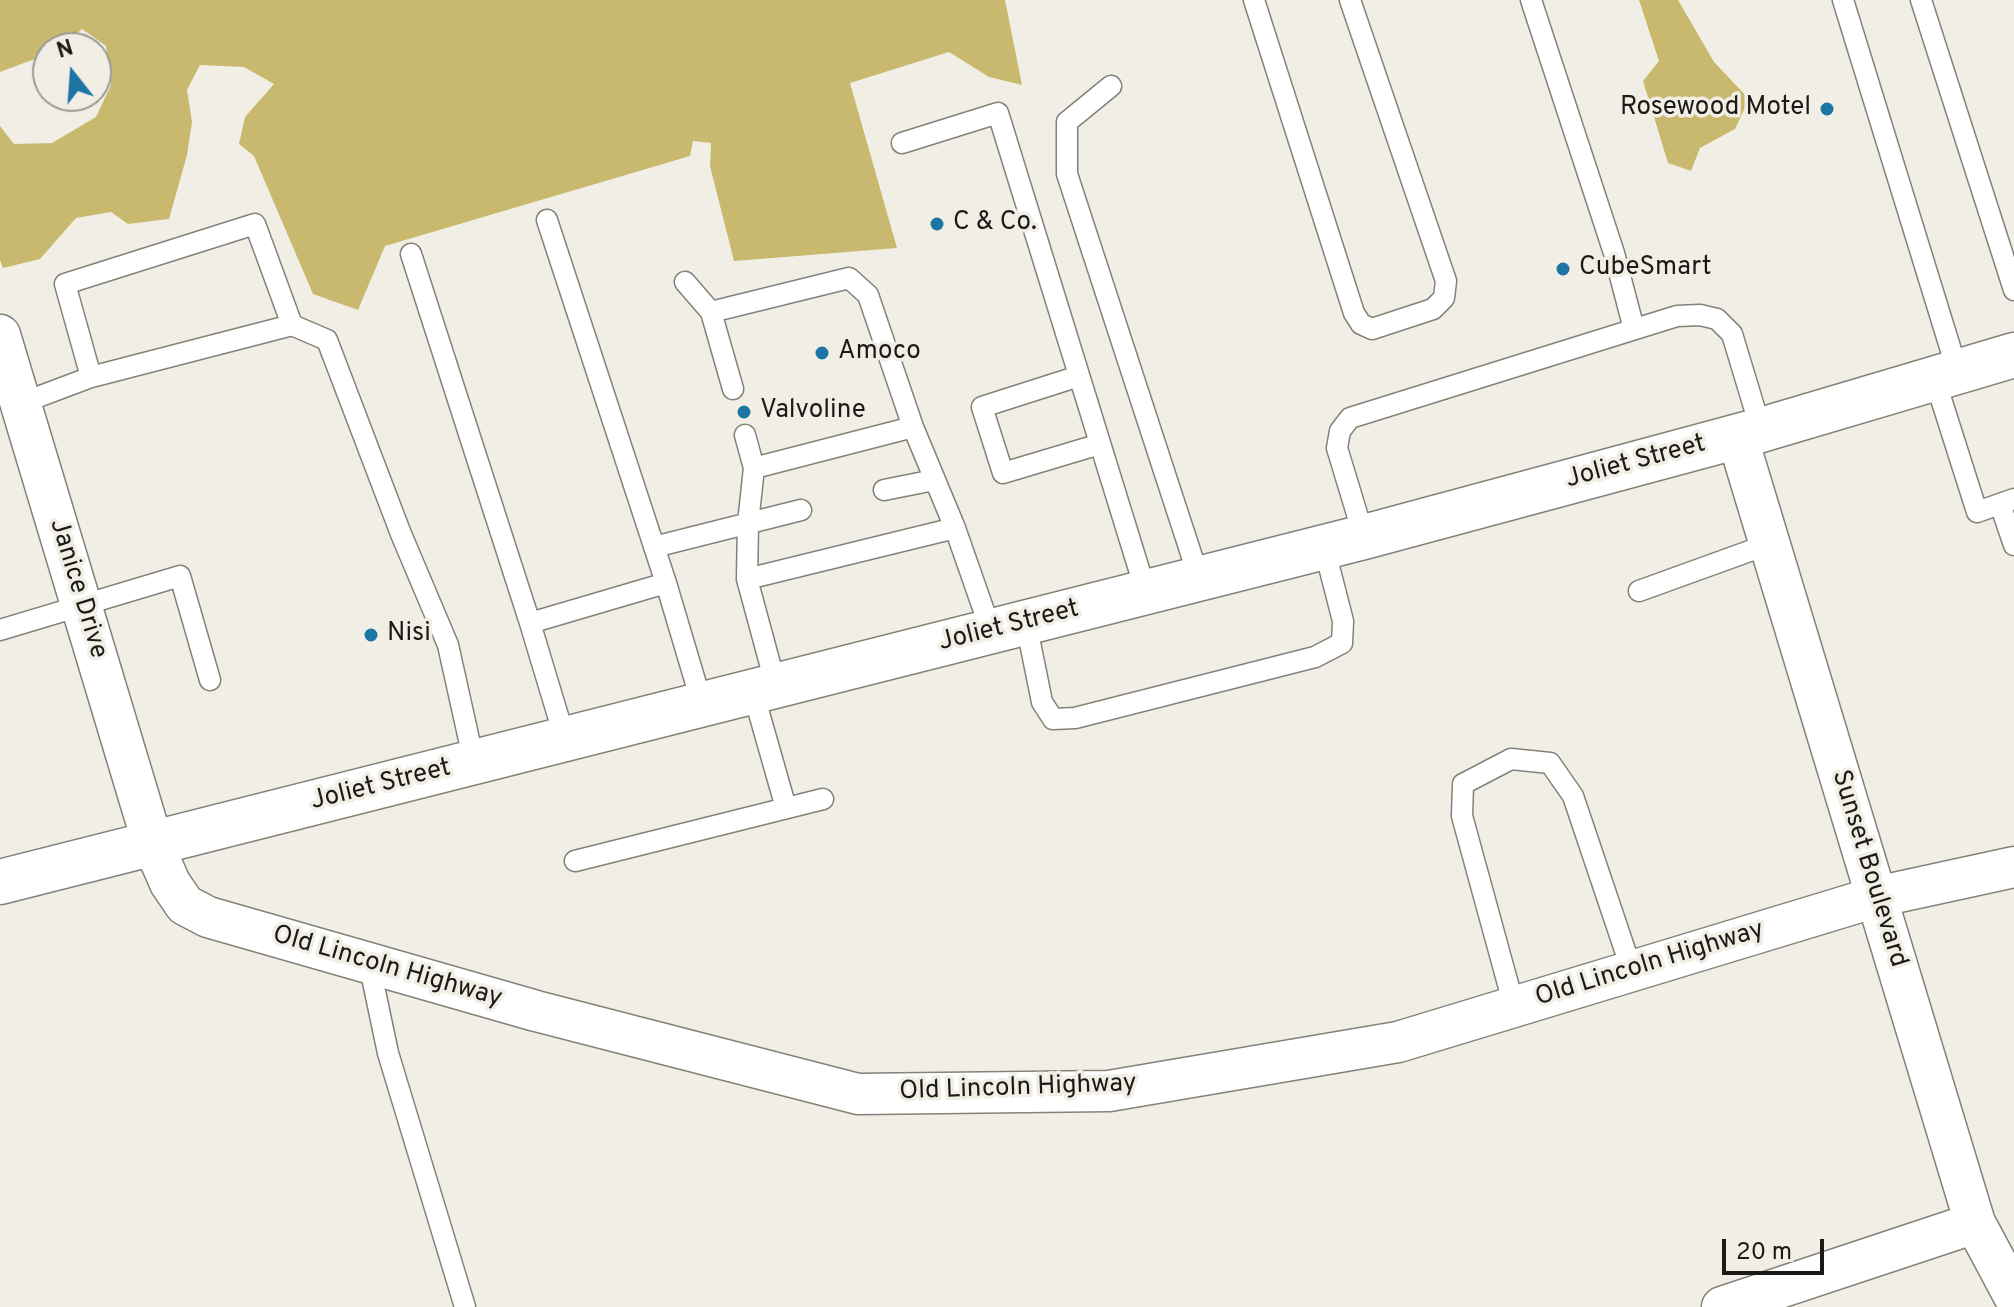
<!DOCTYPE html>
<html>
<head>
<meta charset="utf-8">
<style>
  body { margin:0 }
  #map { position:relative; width:2014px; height:1307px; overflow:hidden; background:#f1efe5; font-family:Overpass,sans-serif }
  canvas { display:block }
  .north { position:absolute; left:32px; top:32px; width:80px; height:80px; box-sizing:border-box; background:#f1efe5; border:2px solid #9b9a93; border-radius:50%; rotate:343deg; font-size:22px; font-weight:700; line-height:32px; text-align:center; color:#1b1a17 }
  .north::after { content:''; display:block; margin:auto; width:28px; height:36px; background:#1d75a4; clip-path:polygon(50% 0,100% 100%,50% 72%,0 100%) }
  .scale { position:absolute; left:1722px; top:1239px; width:102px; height:36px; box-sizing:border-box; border:4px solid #1b1a17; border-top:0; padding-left:10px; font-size:24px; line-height:28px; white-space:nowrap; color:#1b1a17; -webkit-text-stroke:6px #f1efe5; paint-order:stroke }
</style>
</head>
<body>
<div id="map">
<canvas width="2014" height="1307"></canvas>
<div class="north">N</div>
<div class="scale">20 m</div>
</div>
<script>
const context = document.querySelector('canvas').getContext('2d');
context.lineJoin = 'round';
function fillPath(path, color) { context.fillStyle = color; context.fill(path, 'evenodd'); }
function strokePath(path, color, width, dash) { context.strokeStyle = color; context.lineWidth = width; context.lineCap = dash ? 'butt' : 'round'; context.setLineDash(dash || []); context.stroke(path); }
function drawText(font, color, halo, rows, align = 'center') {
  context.font = font + ' Overpass,sans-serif'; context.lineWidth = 7; context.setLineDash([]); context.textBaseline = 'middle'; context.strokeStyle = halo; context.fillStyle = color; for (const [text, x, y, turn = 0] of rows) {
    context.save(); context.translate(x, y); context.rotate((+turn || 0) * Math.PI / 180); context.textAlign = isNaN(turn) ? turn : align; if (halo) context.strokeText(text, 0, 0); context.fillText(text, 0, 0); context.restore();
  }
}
const forest = new Path2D(`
  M 0,0 L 1005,0 L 1022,85 L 989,77 L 949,52 L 850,83 L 897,248 L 734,261 L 710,166 L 711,143 L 693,141 L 690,156 L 385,246 L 358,310 L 313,294 L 254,156 L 239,144 L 245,117 L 274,84 L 244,67 L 200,65 L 187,90 L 192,122 L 187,155 L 169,219 L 128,224 L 111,212 L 76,218 L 40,259 L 3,268 L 0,260 L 0,126 L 14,144 L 52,143 L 96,117 L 111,85 L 106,46 L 82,29 L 60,48 L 48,48 L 48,54 L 0,72 Z
  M 1639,0 L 1678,0 L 1714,62 L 1749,99 L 1735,129 L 1700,148 L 1691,171 L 1668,163 L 1643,81 L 1659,61 Z`);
const lane = new Path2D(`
  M 1254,0 L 1354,313 L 1361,324 L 1372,329 L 1433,309 L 1444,298 L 1446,281 L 1350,0
  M 1531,0 L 1614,253 L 1634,329
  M 1843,0 L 1958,373
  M 1921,0 L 2014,290
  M 1111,86 L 1067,122 L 1067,174 L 1199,578
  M 902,143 L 998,113 L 1146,592
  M 547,220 L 666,583
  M 411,254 L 530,623
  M 685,282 L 711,312
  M 1079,376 L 982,407 L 1003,473 L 1100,444
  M 91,377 L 292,325
  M 1935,380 L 1977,512 L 2014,499
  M 733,389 L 711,312 L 849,278 L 868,295 L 913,427 L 955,528
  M 22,403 L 91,377 L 65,284 L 255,224 L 292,325 L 327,340 L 401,534 L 448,645 L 474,762
  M 745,435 L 754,468 L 748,523 L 747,579 L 776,686
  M 754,468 L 913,427
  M 884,490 L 934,480
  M 2000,504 L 2014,545
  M 1364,537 L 1337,448 L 1340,431 L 1350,418 L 1677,316 L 1700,315 L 1717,319 L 1732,334 L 1761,430
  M 654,547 L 801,510
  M 747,579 L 955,528 L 991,631
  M 1639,591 L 1769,544
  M 1026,623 L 1042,702 L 1053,719 L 1075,718 L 1315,657 L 1342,643 L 1343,621 L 1324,547
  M 0,630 L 180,576 L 210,680
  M 753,692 L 786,808
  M 565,739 L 530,623 L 666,583 L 702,704
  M 575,861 L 823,799
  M 369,963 L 388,1053 L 465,1307
  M 1514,1006 L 1462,816 L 1463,784 L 1511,759 L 1550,763 L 1573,796 L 1632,971`);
const street = new Path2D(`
  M 0,335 L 153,844 L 170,883 L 185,905 L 208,917 L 536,1011 L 858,1094 L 1109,1091 L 1398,1042 L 1876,897 L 2014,867
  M 1737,436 L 1975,1223 L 2014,1296
  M 1722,1307 L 1975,1223`);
const primary = new Path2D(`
  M 0,882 L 1364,537 L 1761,430 L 2014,355`);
const markers = [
  [1827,109,8,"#1d75a4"],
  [937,224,8,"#1d75a4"],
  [1563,269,8,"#1d75a4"],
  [822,353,8,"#1d75a4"],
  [744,412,8,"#1d75a4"],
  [371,635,8,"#1d75a4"]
];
const poiNames = [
  ["Rosewood Motel",1811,109,"right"],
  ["C & Co.",953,224],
  ["CubeSmart",1579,269],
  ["Amoco",838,353],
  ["Valvoline",760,412],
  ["Nisi",387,635]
];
const streetNames = [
  ["Joliet Street",1636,463,-15],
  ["Janice Drive",77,589,73],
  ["Joliet Street",1009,627,-14],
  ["Joliet Street",381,786,-14],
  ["Sunset Boulevard",1868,869,73],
  ["Old Lincoln Highway",1650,965,-17],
  ["Old Lincoln Highway",387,968,16],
  ["Old Lincoln Highway",1018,1089,-2]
];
fillPath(forest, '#c8b96e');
strokePath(lane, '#838279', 23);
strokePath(street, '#838279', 43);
strokePath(primary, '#838279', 47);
strokePath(lane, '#fff', 20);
strokePath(street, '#fff', 40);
strokePath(primary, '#fff', 44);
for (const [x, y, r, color] of markers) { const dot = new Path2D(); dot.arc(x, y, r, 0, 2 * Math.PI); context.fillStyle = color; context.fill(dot); strokePath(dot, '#f1efe5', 3); }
drawText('26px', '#1b1a17', '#f1efe5', poiNames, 'left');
drawText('26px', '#1b1a17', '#f1efe5', streetNames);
</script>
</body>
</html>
